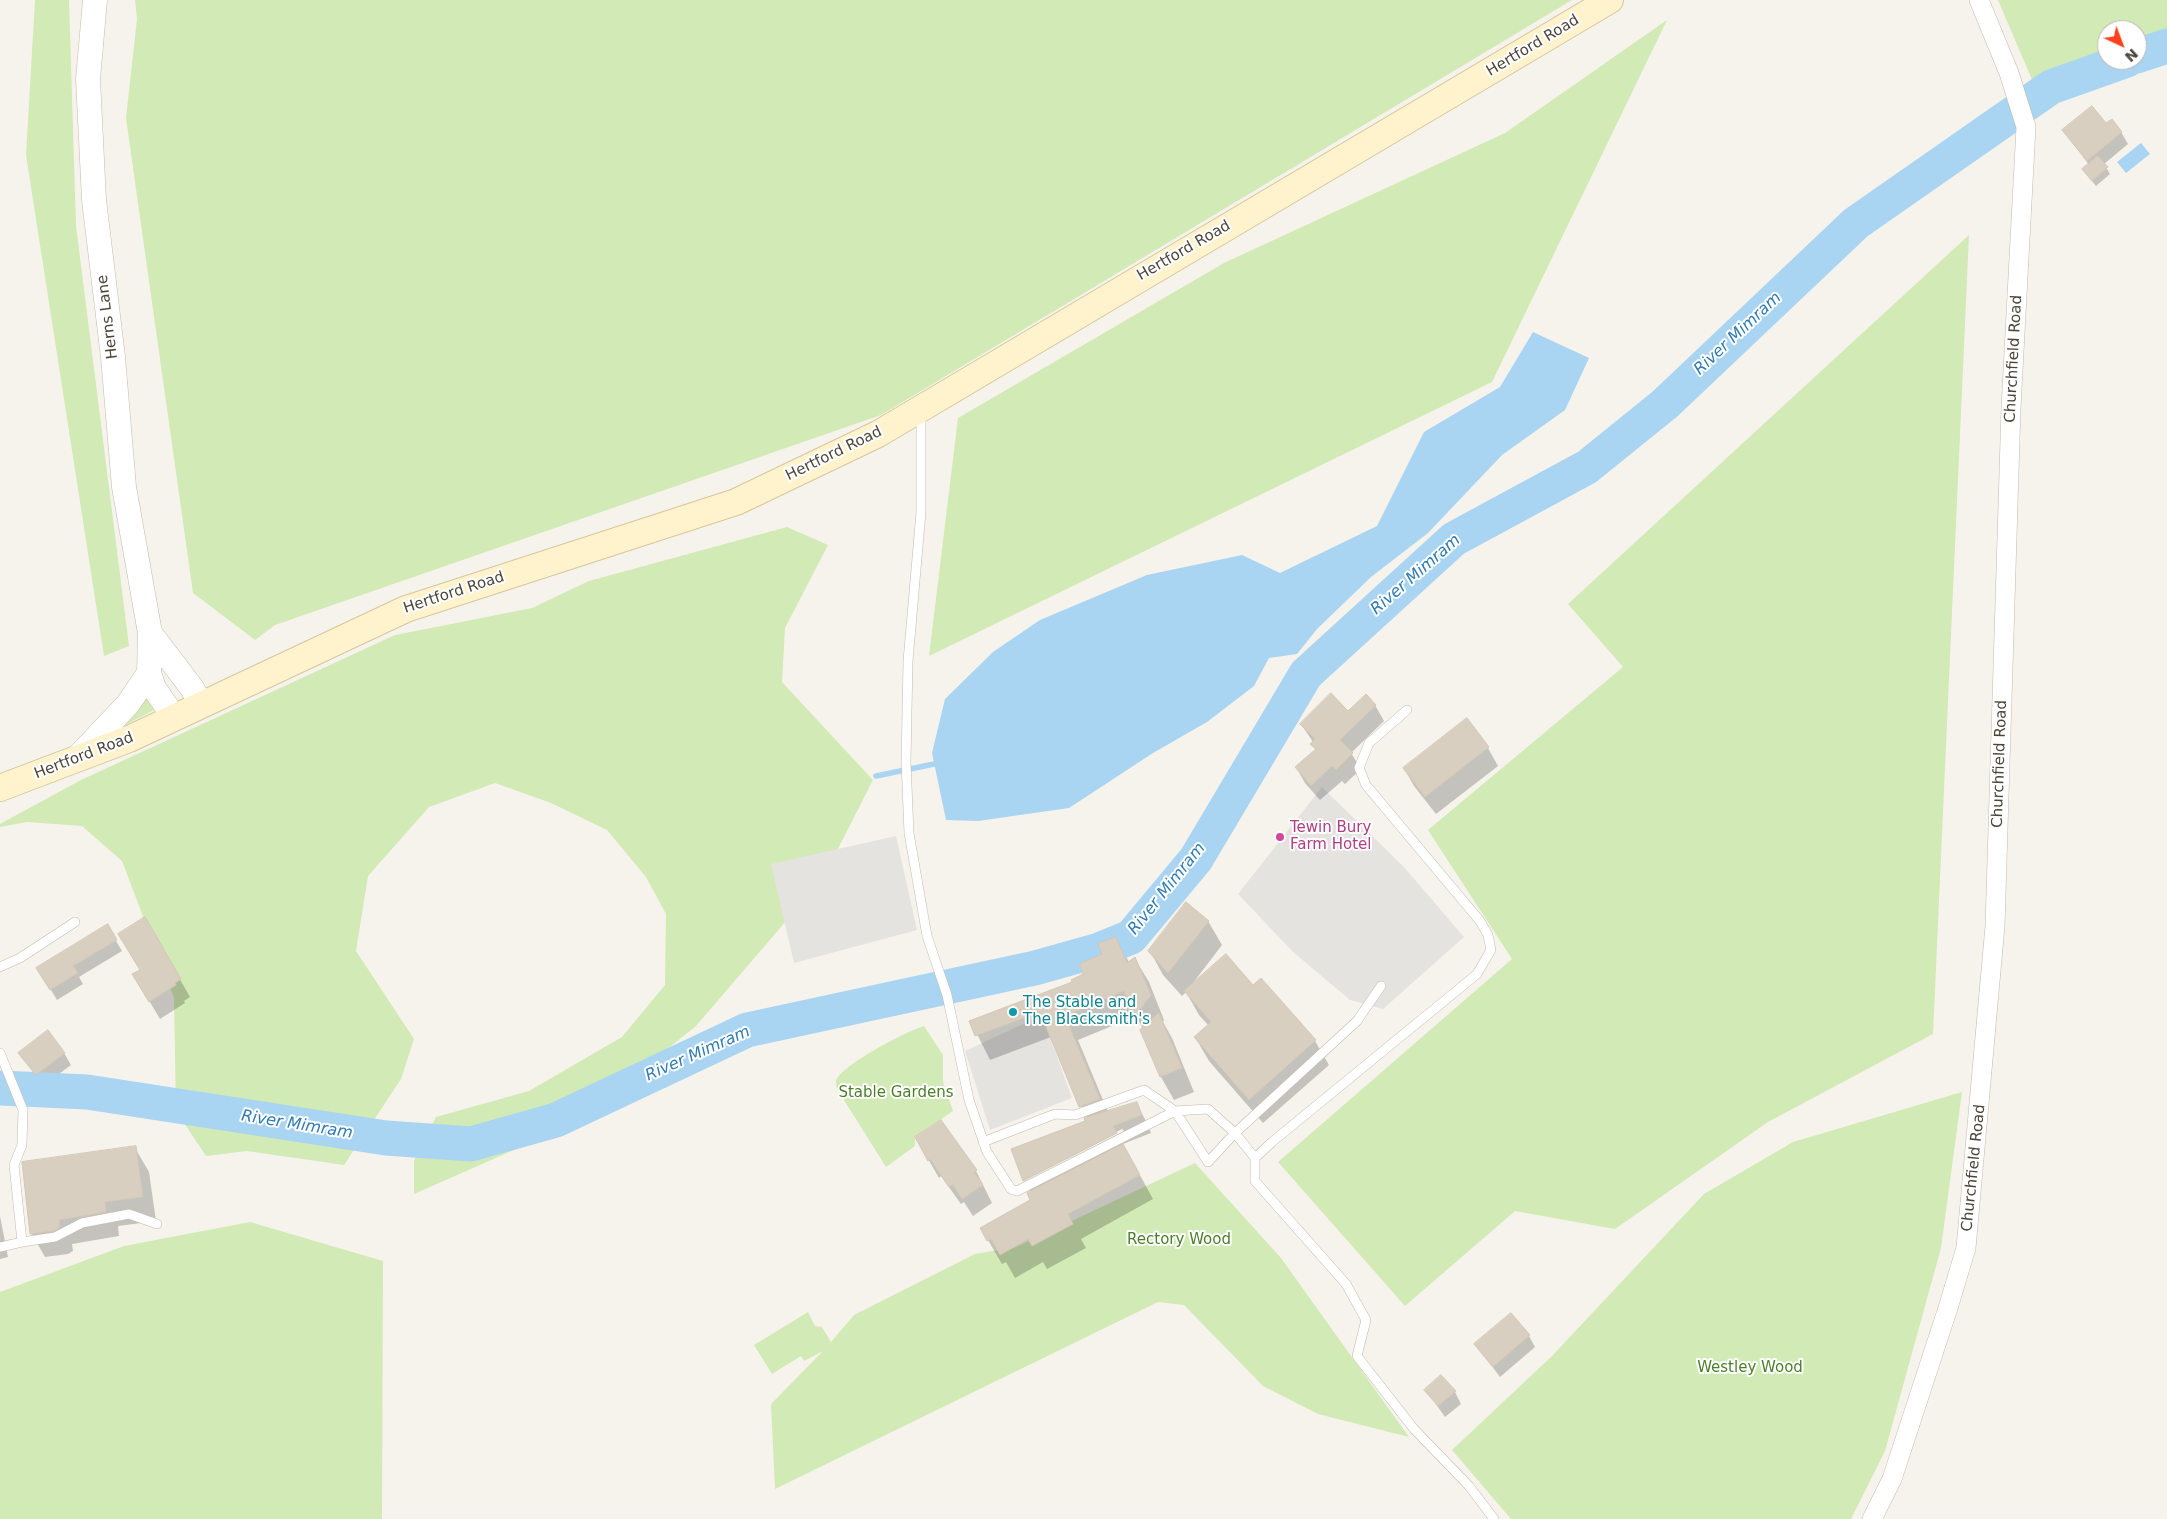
<!DOCTYPE html>
<html>
<head>
<meta charset="utf-8">
<style>
  body { margin:0 }
  #map { position:relative; width:2167px; height:1519px; overflow:hidden; background:#f6f3ec; font-family:"DejaVu Sans",sans-serif }
  canvas { display:block }
  .north { position:absolute; left:2097px; top:20px; width:50px; height:50px; box-sizing:border-box; background:#fff; border:1px solid #b7b4b0; border-radius:50%; rotate:137deg; font-size:14px; font-weight:700; line-height:20px; text-align:center; color:#4b4439 }
  .north::after { content:''; display:block; margin:auto; width:18px; height:22px; background:#fc3f1d; clip-path:polygon(50% 0,100% 100%,50% 72%,0 100%) }
</style>
</head>
<body>
<div id="map">
<canvas width="2167" height="1519"></canvas>
<div class="north">N</div>
</div>
<script>
const context = document.querySelector('canvas').getContext('2d');
context.lineJoin = 'round';
function fillPath(path, color) { context.fillStyle = color; context.fill(path, 'evenodd'); }
function strokePath(path, color, width, dash) { context.strokeStyle = color; context.lineWidth = width; context.lineCap = dash ? 'butt' : 'round'; context.setLineDash(dash || []); context.stroke(path); }
function drawText(font, color, halo, rows, align = 'center') {
  context.font = font + ' "DejaVu Sans",sans-serif'; context.lineWidth = 4; context.setLineDash([]); context.textBaseline = 'middle'; context.strokeStyle = halo; context.fillStyle = color; for (const [text, x, y, turn = 0] of rows) {
    context.save(); context.translate(x, y); context.rotate((+turn || 0) * Math.PI / 180); context.textAlign = isNaN(turn) ? turn : align; if (halo) context.strokeText(text, 0, 0); context.fillText(text, 0, 0); context.restore();
  }
}
const green = new Path2D(`
  M 35,0 L 69,0 L 76,226 L 129,646 L 104,656 L 26,155 Z
  M 135,0 L 1572,0 L 881,415 L 275,625 L 255,640 L 193,593 L 126,118 L 137,19 Z
  M 1998,0 L 2167,0 L 2167,57 L 2041,101 ZM 2107,30 L 2137,30 L 2137,60 L 2107,60 Z
  M 1667,20 L 1492,382 L 929,656 L 958,418 L 1224,263 L 1505,133 Z
  M 1969,235 L 1933,1034 L 1768,1122 L 1615,1229 L 1515,1211 L 1405,1306 L 1278,1162 L 1512,959 L 1428,830 L 1623,667 L 1568,604 Z
  M 787,527 L 828,545 L 785,628 L 782,682 L 873,780 L 823,878 L 696,1026 L 575,1123 L 414,1194 L 414,1161 L 436,1117 L 529,1091 L 622,1037 L 665,985 L 666,914 L 646,877 L 607,830 L 551,803 L 495,783 L 429,807 L 368,876 L 356,951 L 414,1039 L 401,1079 L 344,1165 L 247,1151 L 206,1156 L 176,1111 L 174,998 L 122,861 L 82,826 L 27,822 L 0,827 L 0,824 L 81,780 L 395,635 L 532,608 L 589,581 Z
  M 143,694 L 154,710 L 123,726 Z
  M 924,1026 L 943,1055 L 943,1082 L 953,1111 L 915,1137 L 915,1146 L 886,1167 L 837,1089 C 836,1086 836,1084 836,1081 C 841,1065 907,1031 924,1026 Z
  M 1962,1092 L 1941,1248 L 1885,1451 L 1851,1519 L 1511,1519 L 1452,1450 L 1551,1357 L 1704,1194 L 1793,1142 Z
  M 1195,1163 L 1281,1258 L 1409,1437 L 1318,1414 L 1263,1386 L 1184,1305 L 1158,1302 L 775,1489 L 771,1404 L 823,1351 L 804,1361 L 801,1356 L 772,1374 L 754,1345 L 808,1312 L 815,1326 L 822,1327 L 831,1342 L 854,1315 L 975,1254 L 1016,1247 Z
  M 250,1222 L 383,1261 L 382,1519 L 0,1519 L 0,1292 L 124,1246 Z`);
const parking = new Path2D(`
  M 1322,787 L 1404,867 L 1464,937 L 1383,1009 L 1350,1000 L 1292,951 L 1238,894 Z
  M 896,836 L 917,930 L 794,963 L 771,864 Z
  M 1042,1015 L 1072,1098 L 990,1130 L 965,1051 Z`);
const water = new Path2D(`
  M 2141,143 L 2150,154 L 2126,173 L 2117,162 Z
  M 1533,332 L 1589,358 L 1565,410 L 1502,455 L 1428,533 L 1371,577 L 1317,629 L 1297,654 L 1269,658 L 1254,686 L 1207,722 L 1153,753 L 1069,808 L 978,821 L 946,820 L 932,753 L 945,699 L 993,652 L 1040,620 L 1147,575 L 1242,555 L 1280,573 L 1377,526 L 1424,432 L 1500,387 Z`);
const shadow = new Path2D(`
  M 2106,125 L 2121,132 L 2128,144 L 2104,164 L 2110,174 L 2096,186 L 2087,175 L 2089,165 L 2064,130 Z
  M 1375,705 L 1384,721 L 1351,753 L 1361,769 L 1345,784 L 1342,781 L 1320,800 L 1305,783 L 1296,767 L 1316,751 L 1312,744 L 1313,742 L 1301,724 Z
  M 1488,748 L 1498,766 L 1436,814 L 1414,786 L 1404,768 Z
  M 145,919 L 190,997 L 184,1001 L 185,1003 L 160,1019 L 144,992 L 141,970 Z
  M 1208,921 L 1222,945 L 1193,983 L 1252,986 L 1261,979 L 1315,1041 L 1329,1065 L 1263,1123 L 1209,1061 L 1195,1037 L 1208,1025 L 1199,1015 L 1186,992 L 1182,996 L 1163,975 L 1150,951 Z
  M 107,926 L 122,951 L 79,977 L 83,984 L 57,1000 L 38,968 Z
  M 1115,938 L 1129,962 L 1135,959 L 1149,982 L 1164,1020 L 1163,1022 L 1172,1038 L 1194,1092 L 1174,1100 L 1161,1077 L 1141,1030 L 1143,1029 L 1136,1016 L 1078,1040 L 1108,1112 L 1136,1103 L 1146,1121 L 1151,1133 L 1123,1144 L 1153,1199 L 1081,1239 L 1086,1248 L 1047,1269 L 1043,1262 L 1015,1278 L 1006,1262 L 1002,1264 L 981,1228 L 1031,1201 L 1029,1194 L 1031,1193 L 1012,1150 L 1087,1122 L 1087,1119 L 1051,1037 L 990,1060 L 971,1022 L 1074,983 L 1072,980 L 1085,975 L 1080,965 L 1104,955 L 1100,945 ZM 1122,1129 L 1124,1131 L 1025,1182 L 1025,1179 Z
  M 64,1053 L 71,1065 L 43,1086 L 20,1054 Z
  M 940,1121 L 976,1171 L 992,1203 L 973,1216 L 964,1202 L 961,1204 L 941,1176 L 939,1178 L 916,1138 Z
  M 135,1148 L 149,1172 L 156,1221 L 118,1226 L 119,1236 L 72,1244 L 73,1251 L 68,1254 L 45,1257 L 32,1234 Z
  M 0,1216 L 8,1257 L 0,1259 Z
  M 1529,1336 L 1535,1347 L 1500,1377 L 1476,1345 Z
  M 1426,1390 L 1455,1392 L 1461,1404 L 1445,1417 Z`);
const stream = new Path2D(`
  M 876,776 L 934,764`);
const river = new Path2D(`
  M 2137,56 L 2167,46
  M 0,1088 L 87,1092 L 386,1138 L 471,1144 L 556,1120 L 747,1030 L 1035,968 L 1099,950 L 1131,937 L 1196,859 L 1306,674 L 1454,539 L 1587,467 L 1665,404 L 1856,223 L 2051,87 L 2127,60`);
const building = new Path2D(`
  M 2092,106 L 2106,123 L 2112,119 L 2122,132 L 2087,161 L 2062,130 Z
  M 2098,156 L 2108,167 L 2092,181 L 2082,169 Z
  M 1331,693 L 1348,711 L 1366,694 L 1376,705 L 1340,740 L 1353,753 L 1336,770 L 1332,766 L 1311,786 L 1295,767 L 1316,749 L 1310,744 L 1315,739 L 1300,724 Z
  M 1467,718 L 1489,747 L 1425,797 L 1403,768 Z
  M 1186,902 L 1209,921 L 1168,973 L 1148,951 Z
  M 145,917 L 181,979 L 175,983 L 176,985 L 149,1002 L 132,974 L 140,970 L 118,934 Z
  M 108,924 L 117,940 L 73,966 L 78,973 L 50,990 L 36,968 Z
  M 1116,937 L 1127,963 L 1135,957 L 1151,995 L 1134,1017 L 1124,991 L 1065,1016 L 1100,1099 L 1079,1107 L 1040,1012 L 975,1036 L 969,1021 L 1072,982 L 1071,980 L 1083,974 L 1079,964 L 1102,954 L 1098,944 Z
  M 1226,954 L 1253,985 L 1261,978 L 1316,1040 L 1249,1100 L 1194,1037 L 1211,1022 L 1184,991 Z
  M 1159,1013 L 1182,1068 L 1160,1077 L 1140,1030 Z
  M 48,1030 L 65,1053 L 36,1075 L 18,1053 Z
  M 1137,1102 L 1142,1115 L 1113,1126 L 1117,1133 L 1023,1181 L 1011,1149 L 1085,1121 L 1084,1118 Z
  M 941,1120 L 977,1170 L 974,1172 L 983,1185 L 962,1199 L 953,1185 L 949,1187 L 930,1159 L 928,1161 L 915,1137 Z
  M 1123,1144 L 1140,1175 L 1068,1214 L 1073,1224 L 1032,1246 L 1028,1239 L 1000,1255 L 991,1239 L 987,1241 L 980,1228 L 1030,1200 L 1027,1193 Z
  M 136,1146 L 143,1197 L 105,1202 L 106,1212 L 59,1220 L 60,1227 L 54,1231 L 30,1234 L 22,1162 Z
  M 1511,1313 L 1530,1335 L 1493,1367 L 1474,1344 Z
  M 1441,1375 L 1456,1391 L 1438,1406 L 1424,1390 Z`);
const service = new Path2D(`
  M 921,414 L 921,512 L 908,661 L 906,762 L 909,833 L 927,936 L 947,995 L 969,1100 L 987,1152 L 1011,1189 L 1017,1191 L 1175,1111 L 1208,1109 L 1235,1133 L 1255,1158 L 1255,1181 L 1346,1284 L 1366,1320 L 1357,1356 L 1414,1429 L 1469,1486 L 1494,1519
  M 0,967 L 20,958 L 75,922
  M 0,1053 L 23,1110 L 22,1145 L 14,1165 L 22,1242 L 0,1247
  M 983,1142 L 1055,1114 L 1075,1115 L 1144,1090 L 1175,1111 L 1208,1162 L 1235,1133 L 1357,1021 L 1381,986
  M 1255,1158 L 1272,1142 L 1477,974 L 1491,950 L 1488,935 L 1480,921 L 1366,785 L 1359,768 L 1369,743 L 1407,710
  M 22,1242 L 55,1237 L 82,1223 L 129,1214 L 157,1224`);
const minor = new Path2D(`
  M 1872,1519 L 1892,1479 L 1948,1308 L 1966,1248 L 1995,926 L 2011,408 L 2026,127 L 2009,73 L 1979,0`);
const tertiary = new Path2D(`
  M 95,0 L 88,79 L 94,200 L 113,357 L 124,487 L 150,633 L 149,673 L 154,688 L 174,717
  M 150,633 L 192,688 L 201,705
  M 76,759 L 128,704 L 149,673`);
const secondary = new Path2D(`
  M 0,788 L 129,739 L 406,609 L 736,502 L 878,434 L 1610,0`);
const markers = [
  [1280,837,5,"#d1479c"],
  [1013,1012,5,"#0f9aa8"]
];
const streetNames = [
  ["Hertford Road",1533,46,-31],
  ["Hertford Road",1184,251,-30],
  ["Herns Lane",108,317,-97],
  ["Churchfield Road",2014,359,-87],
  ["Hertford Road",834,454,-26],
  ["Hertford Road",454,593,-18],
  ["Hertford Road",84,756,-21],
  ["Churchfield Road",2000,764,-88],
  ["Churchfield Road",1974,1168,-84]
];
const hotelNames = [
  ["Tewin Bury",1290,828],
  ["Farm Hotel",1290,845]
];
const cultureNames = [
  ["The Stable and",1023,1003],
  ["The Blacksmith's",1023,1020]
];
const parkNames = [
  ["Stable Gardens",896,1093],
  ["Rectory Wood",1179,1240],
  ["Westley Wood",1750,1368]
];
const waterNames = [
  ["River Mimram",1738,334,-43],
  ["River Mimram",1416,575,-41],
  ["River Mimram",1167,889,-51],
  ["River Mimram",698,1054,-24],
  ["River Mimram",297,1125,9]
];
fillPath(green, '#d2eab5');
fillPath(parking, '#e5e3e0');
fillPath(water, '#a9d4f2');
fillPath(shadow, '#0003');
strokePath(stream, '#a9d4f2', 5.5);
strokePath(river, '#a9d4f2', 35);
fillPath(building, '#d8cfc1');
strokePath(building, '#d3c7b4', 1);
strokePath(service, '#c2bbae', 10);
strokePath(minor, '#c2bbae', 20);
strokePath(tertiary, '#c2bbae', 25);
strokePath(secondary, '#d6c79b', 28);
strokePath(service, '#fff', 9);
strokePath(minor, '#fff', 19);
strokePath(tertiary, '#fff', 24);
strokePath(secondary, '#fff3cd', 26);
for (const [x, y, r, color] of markers) { const dot = new Path2D(); dot.arc(x, y, r, 0, 2 * Math.PI); context.fillStyle = color; context.fill(dot); strokePath(dot, '#fff', 2); }
drawText('15px', '#4b4439', '#fff', streetNames);
drawText('15px', '#b23c85', '#fff', hotelNames, 'left');
drawText('15px', '#0d838f', '#fff', cultureNames, 'left');
drawText('15px', '#4a7f2a', '#fff', parkNames);
drawText('italic 16px', '#2e7ab2', '#fff', waterNames);
</script>
</body>
</html>
